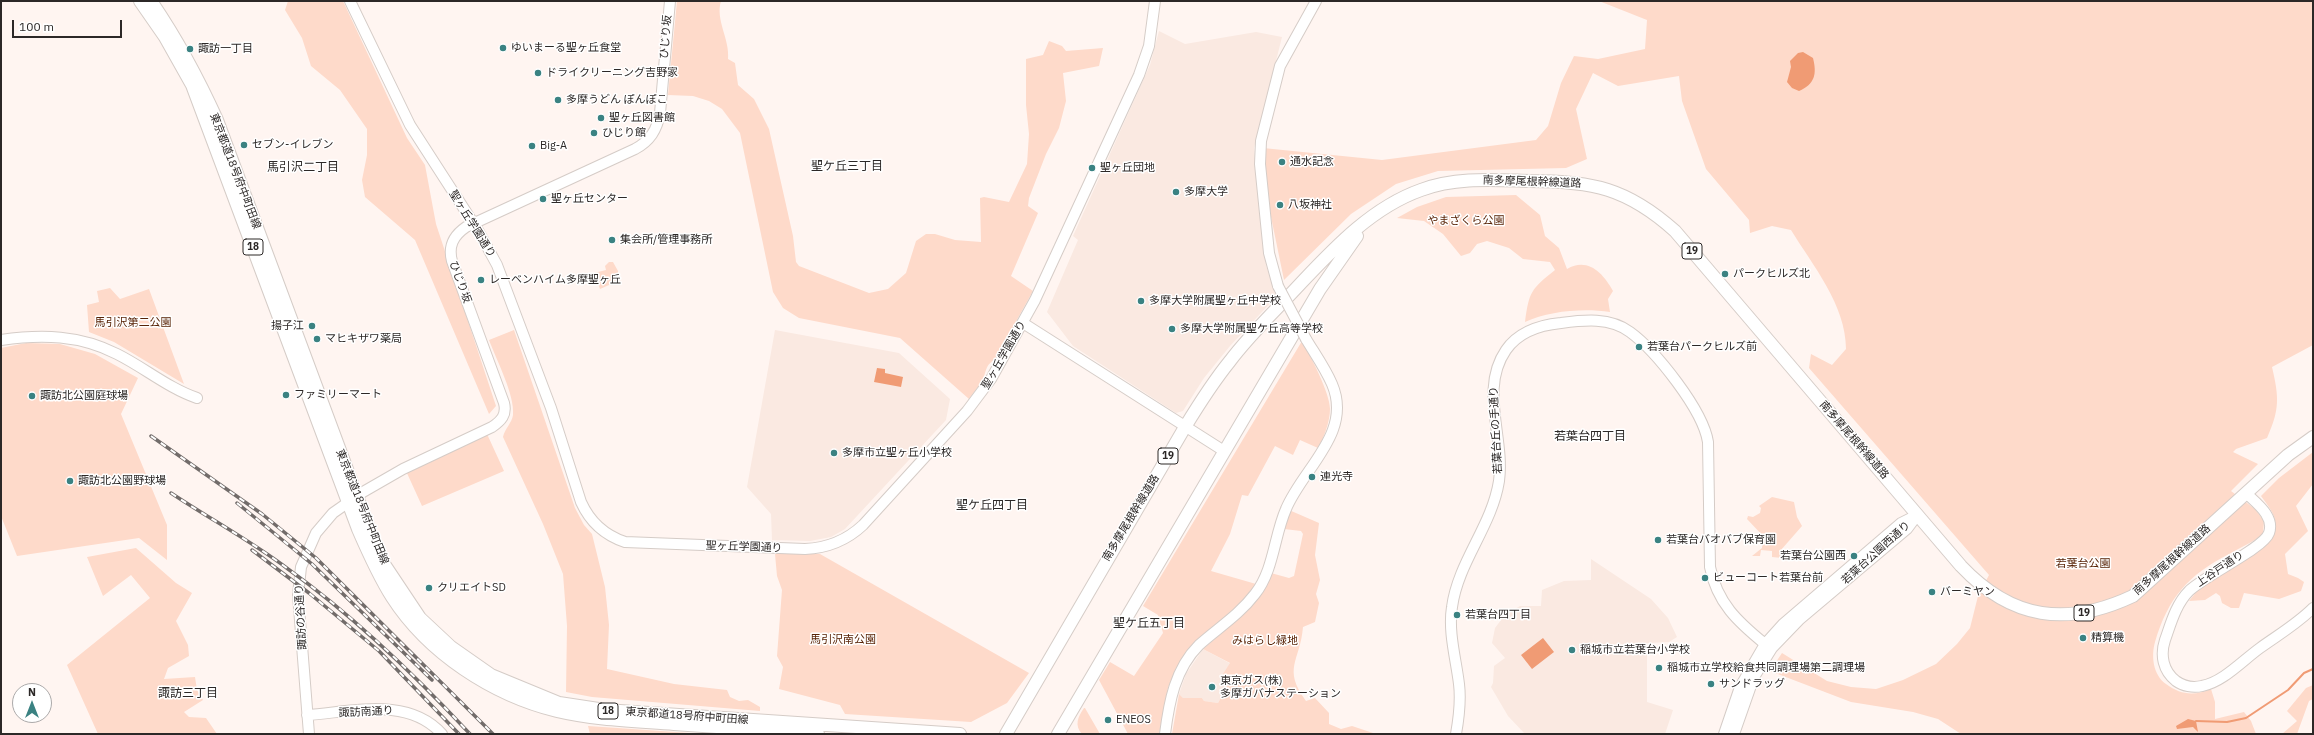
<!DOCTYPE html>
<html>
<head>
<meta charset="utf-8">
<style>
  body { margin:0 }
  #map { position:relative; width:2314px; height:735px; overflow:hidden; background:#fff5f1; font-family:"IBM Plex Sans",sans-serif }
  canvas { display:block }
  .frame { position:absolute; inset:0; border:2px solid #2c2827; pointer-events:none }
  .north { position:absolute; left:12px; top:683px; width:40px; height:40px; box-sizing:border-box; background:#fff; border:1px solid #aba9a9; border-radius:50%; rotate:0deg; font-size:11px; font-weight:700; line-height:16px; text-align:center; color:#2c2827 }
  .north::after { content:''; display:block; margin:auto; width:14px; height:18px; background:#3a8282; clip-path:polygon(50% 0,100% 100%,50% 72%,0 100%) }
  .scale { position:absolute; left:12px; top:20px; width:110px; height:18px; box-sizing:border-box; border:2px solid #2c2827; border-top:0; padding-left:5px; font-size:12px; line-height:14px; white-space:nowrap; color:#2c2827; -webkit-text-stroke:3px #fff; paint-order:stroke }
</style>
</head>
<body>
<div id="map">
<canvas width="2314" height="735"></canvas>
<div class="frame"></div>
<div class="north">N</div>
<div class="scale">100 m</div>
</div>
<script>
const context = document.querySelector('canvas').getContext('2d');
context.lineJoin = 'round';
function fillPath(path, color) { context.fillStyle = color; context.fill(path, 'evenodd'); }
function strokePath(path, color, width, dash) { context.strokeStyle = color; context.lineWidth = width; context.lineCap = dash ? 'butt' : 'round'; context.setLineDash(dash || []); context.stroke(path); }
function drawText(font, color, halo, rows, align = 'center') {
  context.font = font + ' "IBM Plex Sans","Noto Sans JP",sans-serif'; context.lineWidth = 3; context.setLineDash([]); context.textBaseline = 'middle'; context.strokeStyle = halo; context.fillStyle = color; for (const [text, x, y, turn = 0] of rows) {
    context.save(); context.translate(x, y); context.rotate((+turn || 0) * Math.PI / 180); context.textAlign = isNaN(turn) ? turn : align; if (halo) context.strokeText(text, 0, 0); context.fillText(text, 0, 0); context.restore();
  }
}
const built = new Path2D(`
  M 1159,31 L 1185,44 L 1256,32 L 1282,37 L 1254,148 L 1266,265 L 1276,297 L 1230,346 L 1204,378 L 1183,411 L 1176,413 L 1073,346 L 1047,312 L 1078,240 L 1073,236 L 1150,65 Z
  M 775,330 L 899,353 L 950,399 L 946,420 L 845,529 L 831,537 L 810,541 L 772,540 L 771,514 L 747,487 Z
  M 1591,559 L 1651,599 L 1668,618 L 1677,637 L 1669,642 L 1647,643 L 1647,702 L 1673,710 L 1665,734 L 1525,734 L 1508,716 L 1491,687 L 1493,683 L 1494,666 L 1505,658 L 1492,643 L 1495,628 L 1504,616 L 1520,606 L 1541,606 L 1542,590 L 1564,581 L 1591,580 Z
  M 1203,649 L 1231,664 L 1226,688 L 1218,703 L 1204,701 L 1202,698 L 1183,698 L 1179,694 L 1186,674 Z`);
const green = new Path2D(`
  M 288,1 L 343,1 L 407,138 L 425,165 L 436,224 L 496,406 L 489,414 L 415,240 L 365,197 L 362,180 L 367,155 L 367,129 L 340,90 L 311,66 L 302,38 L 285,10 Z
  M 677,1 L 721,1 C 715,20 730,39 728,59 L 735,63 L 738,85 L 754,99 L 769,129 L 793,236 L 796,262 L 799,266 L 869,293 L 888,289 L 906,273 L 916,241 L 926,234 L 935,234 L 955,240 L 981,242 L 980,198 L 984,197 L 1009,202 L 1027,164 L 1029,134 L 1026,105 L 1026,59 L 1043,55 L 1049,41 L 1062,46 L 1066,51 L 1103,48 L 1099,66 L 1063,73 L 1066,101 L 1059,128 L 1046,154 L 1029,198 L 1028,206 L 1038,213 L 1011,276 L 1033,291 L 995,359 C 983,367 987,374 981,383 C 977,388 973,393 969,399 L 900,338 L 799,318 L 783,308 L 773,292 L 740,133 L 722,109 L 709,101 L 693,96 L 668,95 Z
  M 1599,1 L 2313,1 L 2313,345 L 2272,367 C 2279,397 2280,409 2267,438 L 2236,449 L 2233,452 L 2258,464 L 2231,491 L 2255,509 L 2264,521 L 2263,534 C 2252,543 2241,547 2229,554 C 2188,575 2168,598 2155,642 C 2151,656 2153,675 2166,684 C 2181,695 2194,696 2211,689 L 2215,702 L 2215,719 L 2244,712 L 2251,721 L 2256,734 L 1961,734 L 1938,719 L 1913,712 L 1851,702 L 1770,671 L 1782,653 L 1827,681 L 1851,687 L 1876,689 L 1903,680 L 1936,664 L 1957,644 L 1970,628 L 1978,596 L 1989,575 L 1809,368 L 1811,354 L 1832,365 L 1846,349 C 1846,305 1813,266 1791,230 L 1772,226 L 1750,233 L 1749,220 L 1706,169 L 1682,101 L 1679,76 L 1618,86 L 1593,73 L 1576,109 L 1587,159 L 1566,168 L 1438,171 L 1396,184 L 1351,214 L 1284,280 L 1270,212 L 1263,148 L 1382,160 L 1536,140 L 1548,126 L 1561,83 L 1574,56 L 1598,59 L 1645,49 L 1647,20 Z
  M 1516,195 L 1540,215 L 1545,236 L 1559,248 L 1567,269 C 1588,257 1603,273 1613,291 L 1608,299 L 1610,312 C 1583,308 1549,311 1525,322 C 1529,292 1531,289 1555,270 L 1550,262 L 1523,259 L 1509,248 L 1487,241 L 1477,244 L 1470,253 L 1461,256 L 1443,234 L 1424,221 L 1397,218 L 1417,207 L 1446,197 Z
  M 609,262 L 613,262 L 618,271 L 618,281 L 600,289 L 594,273 L 606,270 L 605,266 Z
  M 110,288 L 120,299 L 149,289 L 184,384 L 114,342 L 89,332 L 87,305 L 99,302 L 97,291 Z
  M 514,330 L 575,508 L 584,525 L 592,534 L 605,587 L 609,625 L 607,669 L 674,684 L 727,690 L 730,697 L 739,701 L 748,700 L 760,707 L 760,711 L 592,697 L 566,692 L 567,626 L 563,574 L 543,524 L 503,437 C 505,428 512,423 513,415 C 515,395 496,359 489,340 Z
  M 1302,341 C 1310,355 1330,393 1330,409 C 1330,421 1324,438 1318,448 L 1300,440 L 1293,455 L 1275,446 L 1248,496 L 1242,495 L 1230,534 L 1211,571 L 1256,584 L 1238,606 L 1196,643 L 1176,668 L 1168,688 L 1159,734 L 1128,734 L 1099,680 L 1110,662 L 1134,676 L 1163,633 L 1158,615 L 1143,606 Z
  M 26,343 L 60,344 L 95,354 L 138,378 L 121,414 L 167,525 L 167,560 L 139,538 L 17,556 L 1,516 L 1,348 Z
  M 487,434 L 504,471 L 422,506 L 406,471 Z
  M 2313,452 L 2313,484 L 2296,506 L 2308,531 L 2285,554 L 2288,574 L 2298,578 L 2304,582 L 2301,591 L 2279,599 L 2244,593 L 2239,608 L 2231,608 L 2222,603 L 2220,596 L 2216,593 L 2205,600 L 2189,601 L 2201,586 L 2268,543 C 2282,522 2274,514 2261,496 L 2279,478 Z
  M 1772,497 L 1794,502 L 1797,517 L 1802,526 L 1781,550 L 1784,556 L 1782,558 L 1772,557 L 1772,551 L 1761,550 L 1760,556 L 1752,556 L 1762,548 L 1763,536 L 1747,519 L 1748,516 L 1753,517 L 1760,513 L 1761,508 L 1759,506 Z
  M 1289,510 L 1319,523 L 1315,555 L 1320,580 L 1316,594 L 1319,603 L 1315,622 L 1303,627 C 1300,662 1282,668 1306,701 L 1315,698 L 1329,713 L 1329,724 L 1341,729 L 1352,726 L 1376,734 L 1172,734 L 1179,694 L 1183,698 L 1202,698 L 1204,701 L 1218,703 L 1226,688 L 1223,674 L 1230,663 L 1203,649 L 1243,615 L 1259,598 L 1271,573 L 1289,578 L 1294,576 L 1303,534 L 1301,531 L 1284,529 Z
  M 136,548 L 176,583 L 192,593 L 176,621 L 188,645 L 189,656 L 168,668 L 164,679 L 195,677 L 197,690 L 203,700 L 184,712 L 189,717 L 206,718 L 217,734 L 98,734 L 67,665 L 150,598 L 131,575 L 103,596 L 87,557 Z
  M 775,554 L 820,554 L 1029,673 L 1007,703 L 971,722 L 845,714 L 840,705 L 779,689 L 783,667 L 777,656 L 782,590 L 777,576 Z
  M 2313,685 L 2313,699 L 2309,701 L 2297,734 L 2282,734 L 2297,721 L 2287,711 L 2306,688 Z
  M 1084,708 L 1085,708 L 1100,734 L 1082,734 C 1074,725 1078,717 1084,708 Z
  M 588,726 L 705,734 L 590,734 Z`);
const water = new Path2D(`
  M 1803,52 L 1813,58 C 1817,74 1815,84 1799,91 L 1792,88 L 1787,82 L 1791,67 L 1790,61 L 1798,53 Z
  M 877,368 L 885,369 L 885,373 L 903,377 L 901,387 L 874,382 Z
  M 1543,638 L 1554,652 L 1532,669 L 1521,655 Z
  M 2188,719 L 2196,721 L 2198,732 L 2193,727 L 2177,729 L 2176,726 Z`);
const stream = new Path2D(`
  M 2196,721 L 2227,722 L 2246,718 L 2288,690 L 2304,673 L 2313,669`);
const secondary = new Path2D(`
  M 350,1 L 410,125 L 479,232 L 497,265 L 551,408 L 581,502 C 590,522 604,535 625,542 L 805,549 C 828,548 846,541 863,525 L 967,411 L 991,379 L 1035,300 L 1139,75 L 1149,46 L 1155,1
  M 1278,286 L 1269,253 L 1260,164 L 1261,141 L 1280,66 L 1316,1
  M 1023,323 L 1224,451
  M 1,340 C 42,334 80,335 117,354 C 145,368 168,388 197,398
  M 2246,493 C 2256,503 2275,516 2269,533 C 2264,548 2204,576 2189,591 C 2176,604 2171,623 2165,640 C 2160,655 2163,671 2176,681 C 2183,686 2193,688 2202,686 C 2223,682 2242,661 2260,648 C 2278,635 2297,624 2313,608
  M 307,715 C 352,712 408,696 442,734
  M 309,734 L 298,595 L 301,567 L 316,533 L 333,513 L 363,492 L 403,469 L 492,427 C 501,421 507,415 504,403 L 452,261 C 448,246 453,236 466,227 L 635,149 C 650,141 657,130 660,113 L 670,1
  M 1165,734 C 1169,702 1175,669 1199,645 C 1218,628 1239,615 1255,594 C 1274,570 1274,536 1286,509 C 1303,468 1353,433 1332,384 C 1325,368 1315,354 1306,339
  M 1456,734 C 1459,717 1461,700 1459,684 C 1456,659 1448,632 1452,607 C 1458,562 1492,526 1499,481 C 1505,438 1479,389 1506,350 C 1519,331 1540,325 1561,323 C 1584,320 1610,317 1630,332 C 1656,351 1703,410 1708,442 L 1710,567 C 1717,603 1738,622 1765,644
  M 1724,734 L 1740,687 L 1765,644 L 1783,624 L 1901,523 L 1917,515
  M 1734,734 L 1754,677 L 1772,648 L 1799,620 L 1907,529 L 1916,517`);
const primary = new Path2D(`
  M 140,1 L 165,37 L 192,85 L 358,529 C 368,552 378,575 392,597 C 428,653 492,695 557,711 C 595,720 635,721 674,724 C 722,727 770,731 818,734
  M 151,1 C 177,39 198,78 217,120 L 380,558 L 420,618 L 451,647 L 491,675 L 559,703 L 605,710 L 960,734
  M 1006,734 L 1185,427 C 1199,404 1213,382 1230,361 C 1251,333 1278,308 1302,282 C 1336,246 1373,207 1421,190 C 1456,177 1493,180 1530,181 C 1592,181 1627,188 1675,231 L 1961,566 C 2012,620 2067,627 2133,596 L 2288,455 L 2313,437
  M 1058,734 L 1320,289 L 1357,236`);
const rail = new Path2D(`
  M 151,436 L 262,514 L 316,558 L 493,734
  M 171,493 C 210,519 251,541 288,569 C 355,617 414,674 470,734
  M 237,503 L 312,564 L 432,680
  M 252,550 L 309,593 L 379,651 L 459,734`);
const secondaryBridge = new Path2D(`
  M 1278,286 L 1306,339`);
const markers = [
  [503,48,4,"#3a8282"],
  [190,49,4,"#3a8282"],
  [538,73,4,"#3a8282"],
  [558,100,4,"#3a8282"],
  [601,118,4,"#3a8282"],
  [594,133,4,"#3a8282"],
  [244,145,4,"#3a8282"],
  [532,146,4,"#3a8282"],
  [1282,162,4,"#3a8282"],
  [1092,168,4,"#3a8282"],
  [1176,192,4,"#3a8282"],
  [543,199,4,"#3a8282"],
  [1280,205,4,"#3a8282"],
  [612,240,4,"#3a8282"],
  [1725,274,4,"#3a8282"],
  [481,280,4,"#3a8282"],
  [1141,301,4,"#3a8282"],
  [312,326,4,"#3a8282"],
  [1172,329,4,"#3a8282"],
  [317,339,4,"#3a8282"],
  [1639,347,4,"#3a8282"],
  [286,395,4,"#3a8282"],
  [32,396,4,"#3a8282"],
  [834,453,4,"#3a8282"],
  [1312,477,4,"#3a8282"],
  [70,481,4,"#3a8282"],
  [1658,540,4,"#3a8282"],
  [1854,556,4,"#3a8282"],
  [1705,578,4,"#3a8282"],
  [429,588,4,"#3a8282"],
  [1932,592,4,"#3a8282"],
  [1457,615,4,"#3a8282"],
  [2083,638,4,"#3a8282"],
  [1572,650,4,"#3a8282"],
  [1659,668,4,"#3a8282"],
  [1711,684,4,"#3a8282"],
  [1212,687,4,"#3a8282"],
  [1108,720,4,"#3a8282"]
];
const shields = [
  [253,247,20],
  [1692,251,20],
  [1168,456,20],
  [2084,613,20],
  [608,711,20]
];
const shieldNames = [
  ["18",253,247],
  ["19",1692,251],
  ["19",1168,456],
  ["19",2084,613],
  ["18",608,711]
];
const streetNames = [
  ["ひじり坂",666,37,-85],
  ["東京都道18号府中町田線",235,171,69],
  ["南多摩尾根幹線道路",1532,182,2],
  ["聖ヶ丘学園通り",472,224,58],
  ["ひじり坂",460,282,70],
  ["聖ヶ丘学園通り",1004,355,-60],
  ["若葉台丘の手通り",1496,430,-93],
  ["南多摩尾根幹線道路",1854,440,49],
  ["東京都道18号府中町田線",362,507,68],
  ["南多摩尾根幹線道路",1131,518,-59],
  ["聖ヶ丘学園通り",744,547,2],
  ["若葉台公園西通り",1876,553,-42],
  ["南多摩尾根幹線道路",2172,560,-42],
  ["上谷戸通り",2220,569,-34],
  ["諏訪の谷通り",301,617,-93],
  ["諏訪南通り",366,712,-3],
  ["東京都道18号府中町田線",687,716,4]
];
const poiNames = [
  ["ゆいまーる聖ヶ丘食堂",511,48],
  ["諏訪一丁目",198,49],
  ["ドライクリーニング吉野家",546,73],
  ["多摩うどん ぽんぽこ",566,100],
  ["聖ヶ丘図書館",609,118],
  ["ひじり館",602,133],
  ["セブン-イレブン",252,145],
  ["Big-A",540,146],
  ["通水記念",1290,162],
  ["聖ヶ丘団地",1100,168],
  ["多摩大学",1184,192],
  ["聖ヶ丘センター",551,199],
  ["八坂神社",1288,205],
  ["集会所/管理事務所",620,240],
  ["パークヒルズ北",1733,274],
  ["レーベンハイム多摩聖ヶ丘",489,280],
  ["多摩大学附属聖ヶ丘中学校",1149,301],
  ["揚子江",304,326,"right"],
  ["多摩大学附属聖ケ丘高等学校",1180,329],
  ["マヒキザワ薬局",325,339],
  ["若葉台パークヒルズ前",1647,347],
  ["ファミリーマート",294,395],
  ["諏訪北公園庭球場",40,396],
  ["多摩市立聖ヶ丘小学校",842,453],
  ["連光寺",1320,477],
  ["諏訪北公園野球場",78,481],
  ["若葉台バオバブ保育園",1666,540],
  ["若葉台公園西",1846,556,"right"],
  ["ビューコート若葉台前",1713,578],
  ["クリエイトSD",437,588],
  ["バーミヤン",1940,592],
  ["若葉台四丁目",1465,615],
  ["精算機",2091,638],
  ["稲城市立若葉台小学校",1580,650],
  ["稲城市立学校給食共同調理場第二調理場",1667,668],
  ["東京ガス(株)",1220,681],
  ["多摩ガバナステーション",1220,694],
  ["サンドラッグ",1719,684],
  ["ENEOS",1116,720]
];
const parkNames = [
  ["やまざくら公園",1466,221],
  ["馬引沢第二公園",133,323],
  ["若葉台公園",2083,564],
  ["馬引沢南公園",843,640],
  ["みはらし緑地",1265,641]
];
const neighbourhoodNames = [
  ["聖ケ丘三丁目",847,167],
  ["馬引沢二丁目",303,168],
  ["若葉台四丁目",1590,437],
  ["聖ケ丘四丁目",992,506],
  ["聖ケ丘五丁目",1149,624],
  ["諏訪三丁目",188,694]
];
fillPath(built, '#fae9e1');
fillPath(green, '#fedaca');
fillPath(water, '#f09b74');
strokePath(stream, '#f09b74', 2);
strokePath(secondary, '#d5ccc7', 12);
strokePath(primary, '#d5ccc7', 14);
strokePath(secondary, '#fff', 10);
strokePath(primary, '#fff', 12);
strokePath(rail, '#726c6a', 3.5);
strokePath(rail, '#fff', 2, [6]);
strokePath(secondaryBridge, '#d5ccc7', 12, []);
strokePath(secondaryBridge, '#fff', 10);
for (const [x, y, r, color] of markers) { const dot = new Path2D(); dot.arc(x, y, r, 0, 2 * Math.PI); context.fillStyle = color; context.fill(dot); strokePath(dot, '#fff', 1.5); }
for (const [x, y, w] of shields) { const box = new Path2D(); box.roundRect(x - w / 2, y - 8, w, 16, 3); context.fillStyle = '#fff'; context.fill(box); strokePath(box, '#2c2827', 1); }
drawText('bold 10px', '#2c2827', null, shieldNames);
drawText('11px', '#2c2827', '#fff', streetNames);
drawText('11px', '#2c2827', '#fff', poiNames, 'left');
drawText('11px', '#582306', '#fff', parkNames);
drawText('12px', '#2c2827', '#fff', neighbourhoodNames);
</script>
</body>
</html>
